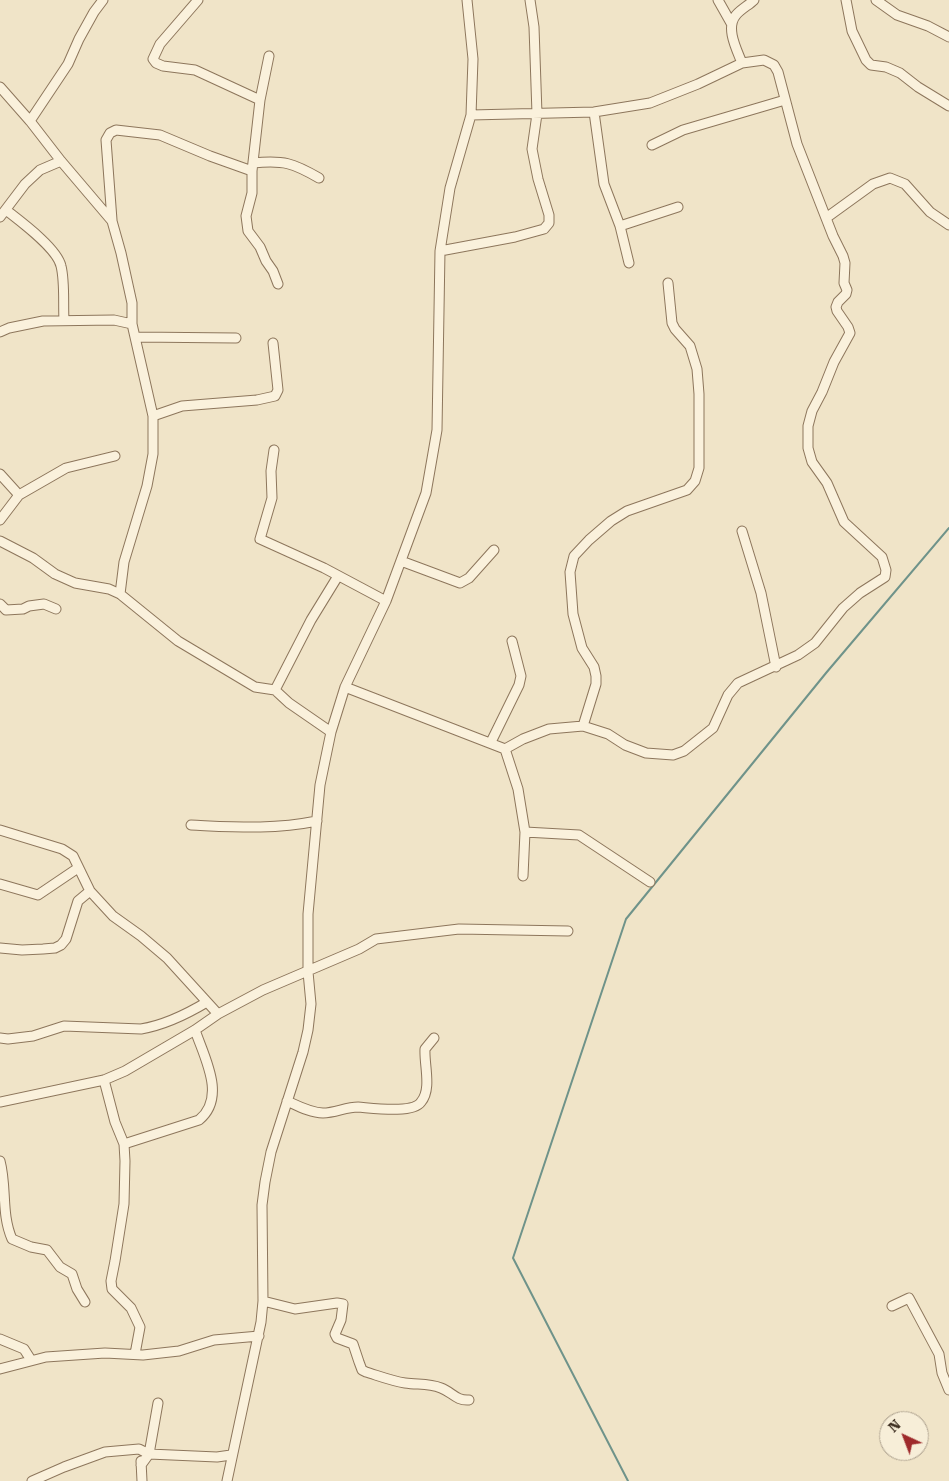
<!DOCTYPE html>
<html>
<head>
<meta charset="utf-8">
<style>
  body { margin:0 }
  #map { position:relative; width:949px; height:1481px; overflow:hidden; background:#f0e4c8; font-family:"Roboto Serif",serif }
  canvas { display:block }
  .north { position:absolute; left:879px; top:1411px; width:50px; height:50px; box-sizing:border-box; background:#f7eed8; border:1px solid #ada18e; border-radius:50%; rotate:317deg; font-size:14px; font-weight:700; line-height:20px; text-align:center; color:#3d2e20 }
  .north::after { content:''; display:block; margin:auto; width:18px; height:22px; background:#9e2a2b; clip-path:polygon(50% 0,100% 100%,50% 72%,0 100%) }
</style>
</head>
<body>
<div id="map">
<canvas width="949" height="1481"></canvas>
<div class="north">N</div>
</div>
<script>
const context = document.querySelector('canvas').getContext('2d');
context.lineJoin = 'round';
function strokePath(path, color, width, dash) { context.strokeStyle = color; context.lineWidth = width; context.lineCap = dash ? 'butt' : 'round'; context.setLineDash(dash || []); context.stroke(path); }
const stream = new Path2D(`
  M 628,1481 L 513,1258 L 626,919 L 826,673 L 949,528`);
const minor = new Path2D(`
  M 198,0 L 160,44 L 153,59 L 156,63 L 163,66 L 195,70 L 260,100
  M 718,0 L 731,23
  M 846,0 L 852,31 L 866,60 L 871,65 L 886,67 L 900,73 L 918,87 L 949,106
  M 876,0 L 897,15 L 928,26 L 949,37
  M 742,63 C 737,50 725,28 736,15 C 741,9 749,5 754,0
  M 0,87 L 30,121 L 61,161 L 112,221 L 121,253 L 132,303 L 132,324 L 153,416 L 153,454 L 147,486 L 124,562 L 120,594
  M 594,112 L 604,184 L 620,226 L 629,263
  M 471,115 L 594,112 L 650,103 L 698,84 L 742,63 L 764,60 L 774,65 L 778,72 L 797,144 L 833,236 L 843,256 L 845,263 L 844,283 L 847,290 L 846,294 L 838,302 L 836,307 L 837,311 L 848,327 L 850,333 L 834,362 L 822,392 L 812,411 L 808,426 L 808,448 L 812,462 L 827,483 L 844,522 L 882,557 L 886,570 L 885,577 L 860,593 L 843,608 L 815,643 L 798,655 L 738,683 L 728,695 L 713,728 L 684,751 L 673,755 L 646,753 L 625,745 L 608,734 L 583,726 L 549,729 L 523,739 L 505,749
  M 30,121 L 68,64 L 79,39 L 94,12 L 103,0
  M 652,145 L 683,130 L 785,100
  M 253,163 C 284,160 293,163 319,178
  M 252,171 L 252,193 L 246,216 L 248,231 L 260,247 L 266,261 L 273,271 L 278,284
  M 6,210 C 20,221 57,248 61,266 C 65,282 63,304 64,320
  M 0,217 L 25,184 L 40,170 L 61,161
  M 826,218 L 873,184 L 890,178 L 905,184 L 930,212 L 949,225
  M 112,220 L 106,140 L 110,133 L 116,130 L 160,135 L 210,156 L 252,171 L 260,100 L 269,56
  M 620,226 L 678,207
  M 440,251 L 515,237 L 544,229 L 549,223 L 549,215 L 538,179 L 532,149 L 537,114 L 534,27 L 530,0
  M 0,332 L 9,328 L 43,321 L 114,320 L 132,324
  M 136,337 L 236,338
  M 153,416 L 182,406 L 257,400 L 275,396 L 278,390 L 273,343
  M 274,450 L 271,471 L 272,498 L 260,539 L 324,568 L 386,601
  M 0,474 L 19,495
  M 0,520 L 19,495 L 66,468 L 115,456
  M 742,531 L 761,593 L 776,667
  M 0,541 L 33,558 L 55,574 L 75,583 L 109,589 L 120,594 L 178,641 L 255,687 L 275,690 L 289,703 L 331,732
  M 401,561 L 460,583 L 469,578 L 494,550
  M 0,604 L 6,610 L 23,609 L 29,606 L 44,604 L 56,609
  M 345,687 L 505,749 L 518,789 L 525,832 L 523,876
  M 275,690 L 311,620 L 338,576
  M 583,726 L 596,684 L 596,676 L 594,667 L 582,648 L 573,614 L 570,572 L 574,556 L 589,540 L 611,521 L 627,511 L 687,490 L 695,481 L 699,468 L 699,394 L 697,369 L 690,346 L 675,329 L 672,323 L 668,283
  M 491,742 L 519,685 L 521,676 L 512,641
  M 191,825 C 236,827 272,830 317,821
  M 0,830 L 62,849 L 73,856 L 90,891 L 113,916 L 141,936 L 167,958 L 218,1014
  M 525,832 L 579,835 L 650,882
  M 0,884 L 38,895 L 78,868
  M 0,948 L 22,950 L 43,949 L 55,948 L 61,945 L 66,939 L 78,901 L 90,891
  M 0,1038 L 8,1039 L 33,1036 L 64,1026 L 141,1029 C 165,1025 187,1014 207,1002
  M 104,1080 L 115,1122 L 124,1144 L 125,1161 L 124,1204 L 115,1261 L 111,1281 L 112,1289 L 131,1308 L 140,1327 L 135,1354
  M 287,1101 C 298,1106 311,1113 323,1113 C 335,1113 346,1107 358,1107 C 372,1108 413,1114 421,1102 C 432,1089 424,1065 425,1049 L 434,1038
  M 0,1102 L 104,1080 L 125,1071 L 195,1030 L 218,1014 L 263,990 L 359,949 L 376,939 L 459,929 L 568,931
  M 124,1144 L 199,1120 C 227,1097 204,1057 195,1030
  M 0,1161 C 7,1187 1,1214 12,1239 L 31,1247 L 47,1250 L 60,1267 L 72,1274 L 77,1289 L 85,1302
  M 263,1301 L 295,1309 L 337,1303 L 343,1304 L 341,1320 L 335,1334 L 337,1338 L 353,1344 L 359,1362 L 362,1370 L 366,1372 C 379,1376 392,1381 405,1383 C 418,1385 428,1383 441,1388 C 452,1392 456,1401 469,1400
  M 892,1306 L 909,1298 L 939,1354 L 942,1373 L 949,1390
  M 0,1339 L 24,1349 L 31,1360
  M 0,1369 L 46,1357 L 105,1353 L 143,1355 L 179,1351 L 214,1340 L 259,1336
  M 141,1461 L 142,1481
  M 141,1465 L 149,1454 L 158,1403
  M 32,1481 L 64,1467 L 105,1452 L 139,1449 L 149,1454 L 217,1457 L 231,1455
  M 227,1481 L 261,1322 L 263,1301 L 262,1205 L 265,1182 L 271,1152 L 303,1052 L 308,1030 L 311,1004 L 308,972 L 308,914 L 320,785 L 331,732 L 345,687 L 386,601 L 426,493 L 437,430 L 440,251 L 450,188 L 471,115 L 473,59 L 467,0`);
strokePath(stream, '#6f938a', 2);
strokePath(minor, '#8d765c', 11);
strokePath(minor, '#faf1dc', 9);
</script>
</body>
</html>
